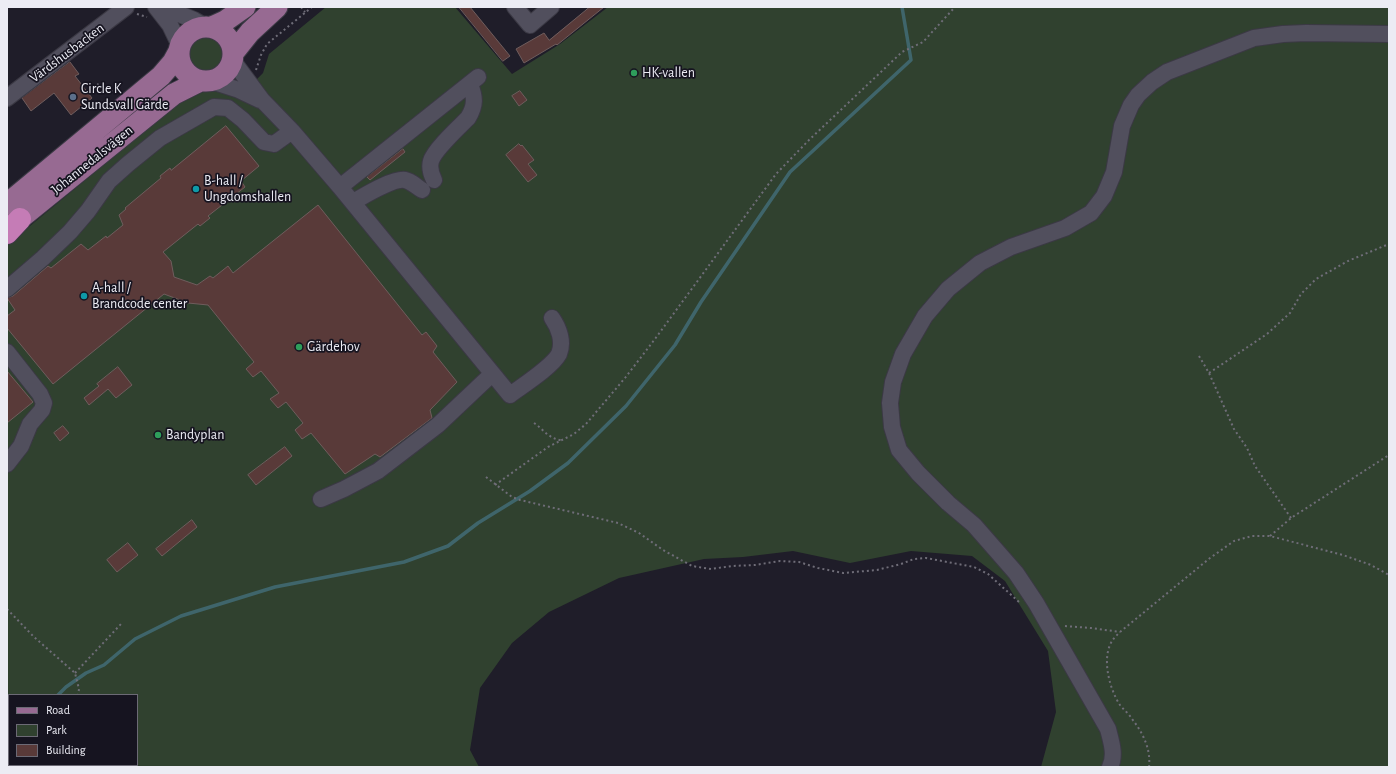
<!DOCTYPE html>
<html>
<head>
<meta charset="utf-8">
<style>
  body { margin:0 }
  #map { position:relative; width:1396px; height:774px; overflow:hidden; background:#1f1d29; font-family:"Alegreya Sans",sans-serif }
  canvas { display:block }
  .frame { position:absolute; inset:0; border:8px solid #ececf4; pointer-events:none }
  .legend { position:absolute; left:8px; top:694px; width:130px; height:72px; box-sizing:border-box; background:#161420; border:1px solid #6c6a75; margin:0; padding:5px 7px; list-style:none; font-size:12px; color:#ececf4 }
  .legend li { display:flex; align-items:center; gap:8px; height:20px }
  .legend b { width:20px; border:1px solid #6c6a75 }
</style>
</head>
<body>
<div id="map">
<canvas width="1396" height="774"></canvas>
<div class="frame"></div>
<ul class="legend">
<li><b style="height:5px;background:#976a92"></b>Road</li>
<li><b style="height:11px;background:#30412f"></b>Park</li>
<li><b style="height:11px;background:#593a39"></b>Building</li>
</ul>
</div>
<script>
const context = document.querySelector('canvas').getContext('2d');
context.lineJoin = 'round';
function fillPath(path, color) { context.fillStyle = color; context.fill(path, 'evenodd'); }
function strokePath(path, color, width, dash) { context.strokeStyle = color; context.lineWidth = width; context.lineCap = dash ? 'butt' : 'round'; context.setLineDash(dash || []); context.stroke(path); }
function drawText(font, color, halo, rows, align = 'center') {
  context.font = font + ' "Alegreya Sans",sans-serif'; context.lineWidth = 3.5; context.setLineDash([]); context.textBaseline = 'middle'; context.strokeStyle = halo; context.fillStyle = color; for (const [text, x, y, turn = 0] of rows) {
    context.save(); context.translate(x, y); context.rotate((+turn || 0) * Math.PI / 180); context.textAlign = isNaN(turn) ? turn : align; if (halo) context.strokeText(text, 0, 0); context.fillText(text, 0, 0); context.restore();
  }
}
const green = new Path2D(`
  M 326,7 L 455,7 L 512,74 L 560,44 L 608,7 L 1389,7 L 1389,767 L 1041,767 L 1056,712 L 1048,651 L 1005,581 L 972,556 L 911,551 L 850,563 L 793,551 L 743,557 L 704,559 L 619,578 L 549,612 L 512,643 L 480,688 L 470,750 L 479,767 L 7,767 L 7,245 L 178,103 L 203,92 L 218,91 L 256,80 L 263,73 L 269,54 ZM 9,695 L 137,695 L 137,765 L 9,765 Z
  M186 54a19 19 0 1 1 38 0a19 19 0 1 1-38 0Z`);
const stream = new Path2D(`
  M 58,695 L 66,687 L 86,673 L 104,665 L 135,639 L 181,616 L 275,587 L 404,562 L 448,546 L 478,523 L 530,491 L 568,463 L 626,406 L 675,345 L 701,302 L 790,172 L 911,60 L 902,7
  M 7,754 L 9,752`);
const building = new Path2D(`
  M 459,7 L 470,7 L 510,56 L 503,61 Z
  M 590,7 L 604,7 L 557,45 L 556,44 L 524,63 L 516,49 L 544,33 L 549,40 Z
  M 70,62 L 79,74 L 75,76 L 92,98 L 71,115 L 54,93 L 31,111 L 22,98 Z
  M 520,91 L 527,100 L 519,106 L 512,96 Z
  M 226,126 L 259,166 L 241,181 L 245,187 L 208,216 L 210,218 L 200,226 L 198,224 L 163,252 L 171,261 L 174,277 L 197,285 L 210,276 L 213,278 L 228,266 L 233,273 L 318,205 L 422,335 L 426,332 L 437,346 L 433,352 L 457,382 L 430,410 L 432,418 L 380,457 L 375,454 L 345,474 L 311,433 L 302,439 L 295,430 L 303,423 L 286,402 L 278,408 L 270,399 L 279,393 L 261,371 L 253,377 L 246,369 L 254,362 L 208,305 L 188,303 L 164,294 L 53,384 L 7,328 L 7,316 L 15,310 L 7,298 L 13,296 L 48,266 L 51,268 L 81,244 L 88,250 L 106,236 L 107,238 L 123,225 L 119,215 L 126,209 L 125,208 L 161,178 L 160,176 L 170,168 L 171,170 Z
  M 519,144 L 521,146 L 522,145 L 534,160 L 528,164 L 537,175 L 528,182 L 506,155 Z
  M 403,149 L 405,152 L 370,180 L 367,177 Z
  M 118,367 L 132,385 L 116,398 L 108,389 L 89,405 L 84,398 L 99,386 L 97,384 Z
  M 7,371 L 33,402 L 7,423 Z
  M 63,426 L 69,433 L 60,441 L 54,433 Z
  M 285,447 L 292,456 L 256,485 L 248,475 Z
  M 192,520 L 197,527 L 162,556 L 156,549 Z
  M 128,543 L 138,555 L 117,572 L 107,560 Z`);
const path = new Path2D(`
  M 301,7 L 305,12
  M 137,14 L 147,17
  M 256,70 L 261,55 L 267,44 L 312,7
  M 97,84 L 106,89 L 116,93
  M 1199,356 L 1209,373 L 1234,429 L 1247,448 L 1255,466 L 1291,518
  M 1209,373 L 1267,334 L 1290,313 L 1301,294 L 1316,279 L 1348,261 L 1389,244
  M 534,423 C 543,429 549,439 561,440
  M 486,477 L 512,497 L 520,500 L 618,523 L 639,533 L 663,550 L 692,566 L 711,569 L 732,566 L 755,565 L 780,561 L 799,562 L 818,568 L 843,573 L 877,570 L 901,564 L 914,559 L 926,558 L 974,567 L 988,574 L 1019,602
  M 495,485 L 548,447 L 574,434 L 586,424 L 625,378 L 655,339 L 776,174 L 809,140 L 902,52 L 923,42 L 955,7
  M 1270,536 L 1291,518 L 1389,455
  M 7,609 L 34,637 L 75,673 L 79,689 L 78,695
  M 1065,626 L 1091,628 L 1120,632
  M 75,673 L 121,624
  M 62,767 L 63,765
  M 1149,767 C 1151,749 1143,733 1132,719 C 1129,714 1124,710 1120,705 C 1110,690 1101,659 1112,641 C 1114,638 1117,635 1120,632 L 1210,558 L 1234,541 L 1252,536 L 1270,536 L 1343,555 L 1371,565 L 1389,575`);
const minor = new Path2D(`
  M 156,7 L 170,25 L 180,46
  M 162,7 L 194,20 L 204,26
  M 515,7 L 530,25 L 551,7
  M 233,61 L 262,100 L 292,131 L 340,187 L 510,395 C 522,386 552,367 559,354 C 564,342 559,328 552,318
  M 211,81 L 239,90 L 260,100
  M 7,98 L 126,7
  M 434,180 C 431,174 429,168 431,161 C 434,150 459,127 468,118 C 476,105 475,97 470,84
  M 340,187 L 478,77
  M 353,202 C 364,196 393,178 405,180 C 411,181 417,187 422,190
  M 7,289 L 43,258 L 70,232 L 88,211 L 109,181 L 128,164 L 160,138 L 214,107 L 228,108 L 243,120 L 264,142 L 274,144 L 292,131
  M 7,352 L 40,394 L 44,403 L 42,410 L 30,424 L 21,446 L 7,464
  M 321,499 L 344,489 L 378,471 L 438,425 L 492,374
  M 1110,767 C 1116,755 1111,741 1108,729 L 1036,603 L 1016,573 L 974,525 L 948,503 L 918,473 L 899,450 L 892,427 L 890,403 L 893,382 L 903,354 L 925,316 L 948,289 L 980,263 L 1011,247 L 1065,228 L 1091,213 L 1104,196 L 1114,172 L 1122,126 L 1131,105 L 1138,95 L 1152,82 L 1167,72 L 1254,38 L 1283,34 L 1306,33 L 1389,34`);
const major = new Path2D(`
  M179 54a27 27 0 1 1 54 0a27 27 0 1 1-54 0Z
  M 212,27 L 225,21 L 245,7
  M 234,52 L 250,32 L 277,7
  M 7,204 L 161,76 L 173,62 L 179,51
  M 7,229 L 174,94 L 200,81`);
const highway = new Path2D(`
  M 7,233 L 20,219`);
const markers = [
  [634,73,4,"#2e9e5b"],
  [73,97,4,"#5c6f8a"],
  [196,189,4,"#0f9aa8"],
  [84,296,4,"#0f9aa8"],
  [299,347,4,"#2e9e5b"],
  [158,435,4,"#2e9e5b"]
];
const streetNames = [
  ["Värdshusbacken",67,53,-37],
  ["Johannedalsvägen",92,160,-39]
];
const poiNames = [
  ["HK-vallen",642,73],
  ["Circle K",81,89],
  ["Sundsvall Gärde",81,105],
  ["B-hall /",204,181],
  ["Ungdomshallen",204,197],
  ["A-hall /",92,288],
  ["Brandcode center",92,304],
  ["Gärdehov",307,347],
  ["Bandyplan",166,435]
];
fillPath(green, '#30412f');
strokePath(stream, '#3f656b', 3.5);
fillPath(building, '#593a39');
strokePath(building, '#6f5d5d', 1);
strokePath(minor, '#3b3944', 18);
strokePath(major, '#3b3944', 23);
strokePath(highway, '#3b3944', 24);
strokePath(path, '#6f6d78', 2, [2, 3]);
strokePath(minor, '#514f5d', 16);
strokePath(major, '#976a92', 21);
strokePath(highway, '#c57cb6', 22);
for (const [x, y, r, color] of markers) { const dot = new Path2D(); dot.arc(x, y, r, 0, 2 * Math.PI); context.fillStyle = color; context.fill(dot); strokePath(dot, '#161420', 1.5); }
drawText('14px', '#ececf4', '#161420', streetNames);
drawText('14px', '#ececf4', '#161420', poiNames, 'left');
</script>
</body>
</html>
